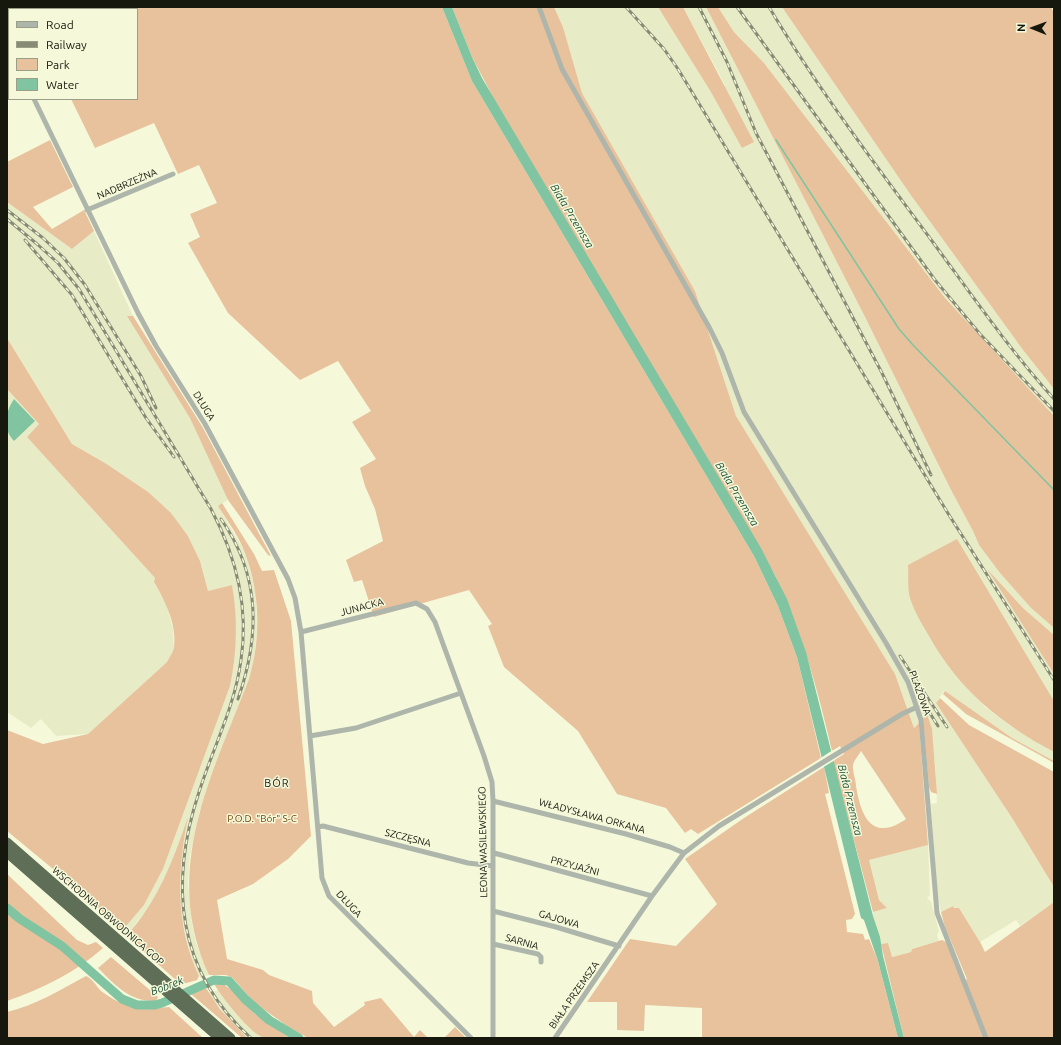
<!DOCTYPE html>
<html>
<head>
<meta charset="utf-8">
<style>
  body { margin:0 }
  #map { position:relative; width:1061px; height:1045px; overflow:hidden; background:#f5f9da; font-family:Ubuntu,sans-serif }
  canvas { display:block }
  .frame { position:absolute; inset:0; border:8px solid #17180d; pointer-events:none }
  .legend { position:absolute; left:8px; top:8px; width:130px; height:92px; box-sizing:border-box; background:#f5f9da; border:1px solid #9c9f88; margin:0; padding:5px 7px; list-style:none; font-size:12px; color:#17180d }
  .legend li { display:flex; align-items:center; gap:8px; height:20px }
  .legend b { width:20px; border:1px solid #9c9f88 }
  .north { position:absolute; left:1013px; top:8px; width:40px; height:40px; -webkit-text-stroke:3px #f5f9da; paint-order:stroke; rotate:271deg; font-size:11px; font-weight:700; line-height:16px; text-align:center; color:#17180d }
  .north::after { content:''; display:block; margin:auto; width:14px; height:18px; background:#17180d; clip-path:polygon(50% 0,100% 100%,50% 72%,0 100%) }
</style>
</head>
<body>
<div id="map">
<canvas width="1061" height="1045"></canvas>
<div class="frame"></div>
<ul class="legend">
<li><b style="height:5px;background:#aeb6ab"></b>Road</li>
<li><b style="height:5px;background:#878a75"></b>Railway</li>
<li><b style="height:11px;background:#e8c29d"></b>Park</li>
<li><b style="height:11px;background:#80c4a1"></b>Water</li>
</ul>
<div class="north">N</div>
</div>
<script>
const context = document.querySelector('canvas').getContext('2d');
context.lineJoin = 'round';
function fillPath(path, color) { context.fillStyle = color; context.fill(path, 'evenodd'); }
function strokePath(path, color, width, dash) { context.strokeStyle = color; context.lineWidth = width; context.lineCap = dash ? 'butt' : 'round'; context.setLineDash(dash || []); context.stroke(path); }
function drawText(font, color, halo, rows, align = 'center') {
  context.font = font + ' Ubuntu,sans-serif'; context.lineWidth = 3; context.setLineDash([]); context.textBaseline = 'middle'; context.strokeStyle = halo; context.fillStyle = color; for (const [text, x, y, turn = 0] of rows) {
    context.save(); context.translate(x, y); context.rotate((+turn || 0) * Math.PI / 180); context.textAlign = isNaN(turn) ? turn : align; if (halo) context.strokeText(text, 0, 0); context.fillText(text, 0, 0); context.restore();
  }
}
const built = new Path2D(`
  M 554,7 L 658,7 L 712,92 L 725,85 L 683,7 L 706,7 L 864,315 L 951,490 L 973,531 L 979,545 L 1000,573 L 1031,608 L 1054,628 L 1054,635 L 1023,608 L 989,572 L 1054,674 L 1054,701 L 1020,645 L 961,681 L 985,707 L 1012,727 L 1054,752 L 1054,761 L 1012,738 L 944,691 L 936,703 L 1012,818 L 1054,887 L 1054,902 L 1020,926 L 1016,920 L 980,942 L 959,908 L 954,908 L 953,906 L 941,912 L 937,895 L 931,804 L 937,803 L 935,763 L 926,714 L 914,728 L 895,674 L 736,416 L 695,291 L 582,93 L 563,27 Z
  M 718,7 L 782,7 L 910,194 L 1023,350 L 1054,389 L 1054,416 L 945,298 L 764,63 L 734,32 Z
  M 7,202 L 72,249 L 94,231 L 133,316 L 203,428 L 238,493 L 218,506 L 241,545 L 248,561 L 256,593 L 257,630 L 254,663 L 249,679 L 200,810 L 190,855 L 188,883 L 192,925 L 197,946 L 209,975 L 200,978 L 192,960 L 182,920 L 179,895 L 180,862 L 187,821 L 166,876 L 152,903 L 126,936 L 122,931 L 144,905 L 163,869 L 230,686 L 236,634 L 232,585 L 208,591 L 200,561 L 188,536 L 105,463 L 72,444 L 7,338 Z
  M 7,389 L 39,424 L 27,437 L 155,578 L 154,582 L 167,606 L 173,630 L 174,649 L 167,662 L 88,734 L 56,736 L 41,719 L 31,728 L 7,712 Z
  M 928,845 L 930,896 L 927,897 L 931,902 L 939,931 L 937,935 L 939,941 L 912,949 L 911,952 L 891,957 L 888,943 L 881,944 L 873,916 L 873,912 L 887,908 L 879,900 L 869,860 Z
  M 218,990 L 238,1015 L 264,1038 L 246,1038 L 234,1026 L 209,993 Z`);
const green = new Path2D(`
  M 104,7 L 442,7 L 472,81 L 754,556 L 778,606 L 797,657 L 821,758 L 698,834 L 691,829 L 685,833 L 666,808 L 617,794 L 578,731 L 504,667 L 488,626 L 492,624 L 469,590 L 374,617 L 362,580 L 354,582 L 346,560 L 383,541 L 375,509 L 365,486 L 360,468 L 376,459 L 352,422 L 371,411 L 338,361 L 300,380 L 228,313 L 188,243 L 200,237 L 190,214 L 217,203 L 199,165 L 178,174 L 154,123 L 95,148 L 71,99 L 137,99 L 137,9 L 102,9 Z
  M 452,7 L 554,7 L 563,27 L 582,93 L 695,291 L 736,416 L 895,674 L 914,728 L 919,723 L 928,845 L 869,860 L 879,900 L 887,908 L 873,912 L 833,761 L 844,754 L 840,746 L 832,751 C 818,691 802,631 775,575 L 494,99 L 472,57 ZM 861,751 L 906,819 C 873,842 861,818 856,786 C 856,780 852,770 853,765 C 854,760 859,755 861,751 Z
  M 658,7 L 683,7 L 754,142 L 742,148 L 711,92 Z
  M 706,7 L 718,7 L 734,32 L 764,63 L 945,298 L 1054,416 L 1054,628 L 1031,608 L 1000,573 L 979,545 L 973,531 L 951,490 L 864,315 Z
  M 782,7 L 1051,7 L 1054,13 L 1054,389 L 1023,350 L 910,194 Z
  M 50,140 L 73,187 L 33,207 L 52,229 L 84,210 L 94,231 L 72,249 L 7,202 L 7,162 Z
  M 127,316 L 133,316 L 203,428 L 271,556 L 268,555 L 228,500 L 190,418 Z
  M 7,338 L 72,444 L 105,463 L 148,492 L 171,513 L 188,536 L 200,561 L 208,591 L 232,585 C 238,619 237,652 230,686 L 163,869 L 144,905 L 122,931 L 87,897 L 7,831 L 7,730 L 43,744 L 88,734 L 167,662 C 169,658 173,652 174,648 C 177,624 165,601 154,582 L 155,578 L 27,437 L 39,424 L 7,389 Z
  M 222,503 L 254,554 L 262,571 L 274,570 L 291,621 L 311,836 L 288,859 L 253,884 L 217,900 L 227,959 L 263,970 L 269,975 L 312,991 L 313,1003 L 334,1027 L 365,1005 L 364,1002 L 381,998 L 414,1037 L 420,1030 L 428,1038 L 308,1038 L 290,1028 L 262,1008 L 249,997 L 233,978 L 226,975 L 209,975 C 161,870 211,778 249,679 C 262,636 260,587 242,546 C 236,532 226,519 218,506 Z
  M 957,539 L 1054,701 L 1054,752 C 1000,723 959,690 929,636 C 922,624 914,611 910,598 C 907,588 909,575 908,565 Z
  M 987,569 L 1023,608 L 1054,635 L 1054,674 Z
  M 945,691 L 1012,738 L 1054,761 L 1054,763 L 966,714 L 943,694 Z
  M 940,698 L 969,725 L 1054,772 L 1054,887 L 1012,818 L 936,703 Z
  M 927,714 L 932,729 L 937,794 L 931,792 L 929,787 L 923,718 Z
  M 824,767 L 829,793 L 825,794 L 855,914 L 852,919 L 846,920 L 847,932 L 863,934 L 865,940 L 869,939 L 878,961 L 898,1038 L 702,1038 L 702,1008 L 645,1005 L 644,1031 L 617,1030 L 617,1002 L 587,1002 L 630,939 L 676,946 L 717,904 L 685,859 L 744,818 Z
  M 188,817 C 177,872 175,924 199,976 L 197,980 L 183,984 L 177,981 L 126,936 C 158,902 173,860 188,817 Z
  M 7,874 L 77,940 L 88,945 L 96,942 L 103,948 C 76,972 42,989 7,1001 Z
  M 1054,902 L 1054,1038 L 904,1038 L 881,944 L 888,943 L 892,957 L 911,952 L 912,949 L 942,940 L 946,942 L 963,982 L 967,979 L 945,927 L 941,912 L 953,906 L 954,908 L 959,908 L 980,942 L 985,952 Z
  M 111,957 L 158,997 L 156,1001 C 130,1002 115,985 98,968 Z
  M 86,976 C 93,979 96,986 101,991 C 125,1009 141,1010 169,1007 L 203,1038 L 7,1038 L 7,1012 C 36,1005 60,990 86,976 Z
  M 221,983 L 232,990 L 255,1014 L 290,1038 C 282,1038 273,1039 265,1038 C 252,1036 221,996 214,984 Z
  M 206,988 L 220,1009 L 247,1038 L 242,1038 L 191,994 Z
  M 455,1027 L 466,1038 L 444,1038 Z`);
const water = new Path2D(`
  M 442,7 L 452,7 L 472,57 L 482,78 L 761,548 L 787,599 L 806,652 L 873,916 L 880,937 L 883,956 L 904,1038 L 898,1038 L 878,961 L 864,920 L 861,918 L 797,657 L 778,606 L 754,556 L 472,81 Z
  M 14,399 L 35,421 L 14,441 C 2,428 5,413 14,399 Z`);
const pier = new Path2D(`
  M 833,750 L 835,760 L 822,768 L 819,759 Z`);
const stream = new Path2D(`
  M 776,140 L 899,329 L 913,345 L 1054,490`);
const river = new Path2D(`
  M 7,908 L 20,919 L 62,946 L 122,999 L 137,1005 L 155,1005 L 162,1003 L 214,980 L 229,981 L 245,999 L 269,1020 L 299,1038`);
const street = new Path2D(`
  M 20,7 L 20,9
  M 539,7 L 562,69 L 709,327 L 722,353 L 744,412 L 886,643 L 908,682 L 921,720 L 937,913 L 986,1038
  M 34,99 L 138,313 L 156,346 L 205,424 L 288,579 L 295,598 L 301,632 L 322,878 L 329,896 L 471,1038
  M 87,210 L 173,174
  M 301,632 L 416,603 L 427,609 L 435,622 L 484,756 L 492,782 L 493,801 L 493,1038
  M 310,736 L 356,728 L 461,693
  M 493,801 L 626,834 L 670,847 L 684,853
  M 318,827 L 323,826 L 468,863 L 493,866
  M 494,853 L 652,896
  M 493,911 L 556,927 L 619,946
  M 493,944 L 538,954 L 541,957 L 541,962
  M 555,1038 L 652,896 L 684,853 L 719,826 L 902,714 L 917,707`);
const highway = new Path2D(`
  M 7,842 L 231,1038
  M 7,853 L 219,1038`);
const rail = new Path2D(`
  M 626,7 L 664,49 L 678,69 L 949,515 L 1054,680
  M 699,7 L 727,62 L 756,133 L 882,373 L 931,475
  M 737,7 L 935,280 L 980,334 L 1054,411
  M 769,7 C 818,89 875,164 932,241 C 971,294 1009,349 1054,399
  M 7,210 L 43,238 L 64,258 L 85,285 L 141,376 L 156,408
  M 7,219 L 37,244 L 58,263 L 79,289 L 211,509 C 236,556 249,607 241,660 C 235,706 213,748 199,792 C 169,883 176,971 251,1038
  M 25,240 L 72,295 L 146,418 L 174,457
  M 221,519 C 261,576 260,636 238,699
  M 900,656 L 947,727
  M 919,696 L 938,726`);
const streetNames = [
  ["NADBRZEŻNA",127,184,-23],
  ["DŁUGA",204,406,58],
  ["JUNACKA",362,607,-15],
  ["PLAŻOWA",920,693,70],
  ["WŁADYSŁAWA ORKANA",592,816,15],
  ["SZCZĘSNA",408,838,14],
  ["LEONA WASILEWSKIEGO",483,842,-91],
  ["PRZYJAŹNI",575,866,15],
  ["DŁUGA",349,904,47],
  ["WSCHODNIA OBWODNICA GOP",108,916,41],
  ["GAJOWA",559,919,16],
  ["SARNIA",522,942,16],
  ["BIAŁA PRZEMSZA",574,995,-55]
];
const parkNames = [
  ["P.O.D. \"Bór\" S-C",262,819]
];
const waterNames = [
  ["Biała Przemsza",572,216,59],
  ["Biała Przemsza",737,494,59],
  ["Biała Przemsza",850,800,76],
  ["Bobrek",167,986,-21]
];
const neighbourhoodNames = [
  ["BÓR",277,783]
];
fillPath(built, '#e7ecc6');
fillPath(green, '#e8c29d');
fillPath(water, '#80c4a1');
fillPath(pier, '#f5f9da');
strokePath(stream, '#80c4a1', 1.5);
strokePath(river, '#80c4a1', 9);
strokePath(street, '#aeb6ab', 5);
strokePath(highway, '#5e6e57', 9);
strokePath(rail, '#878a75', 3);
strokePath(rail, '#f5f9da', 1.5, [4.5]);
drawText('10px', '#17180d', '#f5f9da', streetNames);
drawText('10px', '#74450a', '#f5f9da', parkNames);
drawText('italic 11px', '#1b4f38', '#f5f9da', waterNames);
context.letterSpacing = '1px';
drawText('11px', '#17180d', '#f5f9da', neighbourhoodNames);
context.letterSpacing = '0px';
</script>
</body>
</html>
